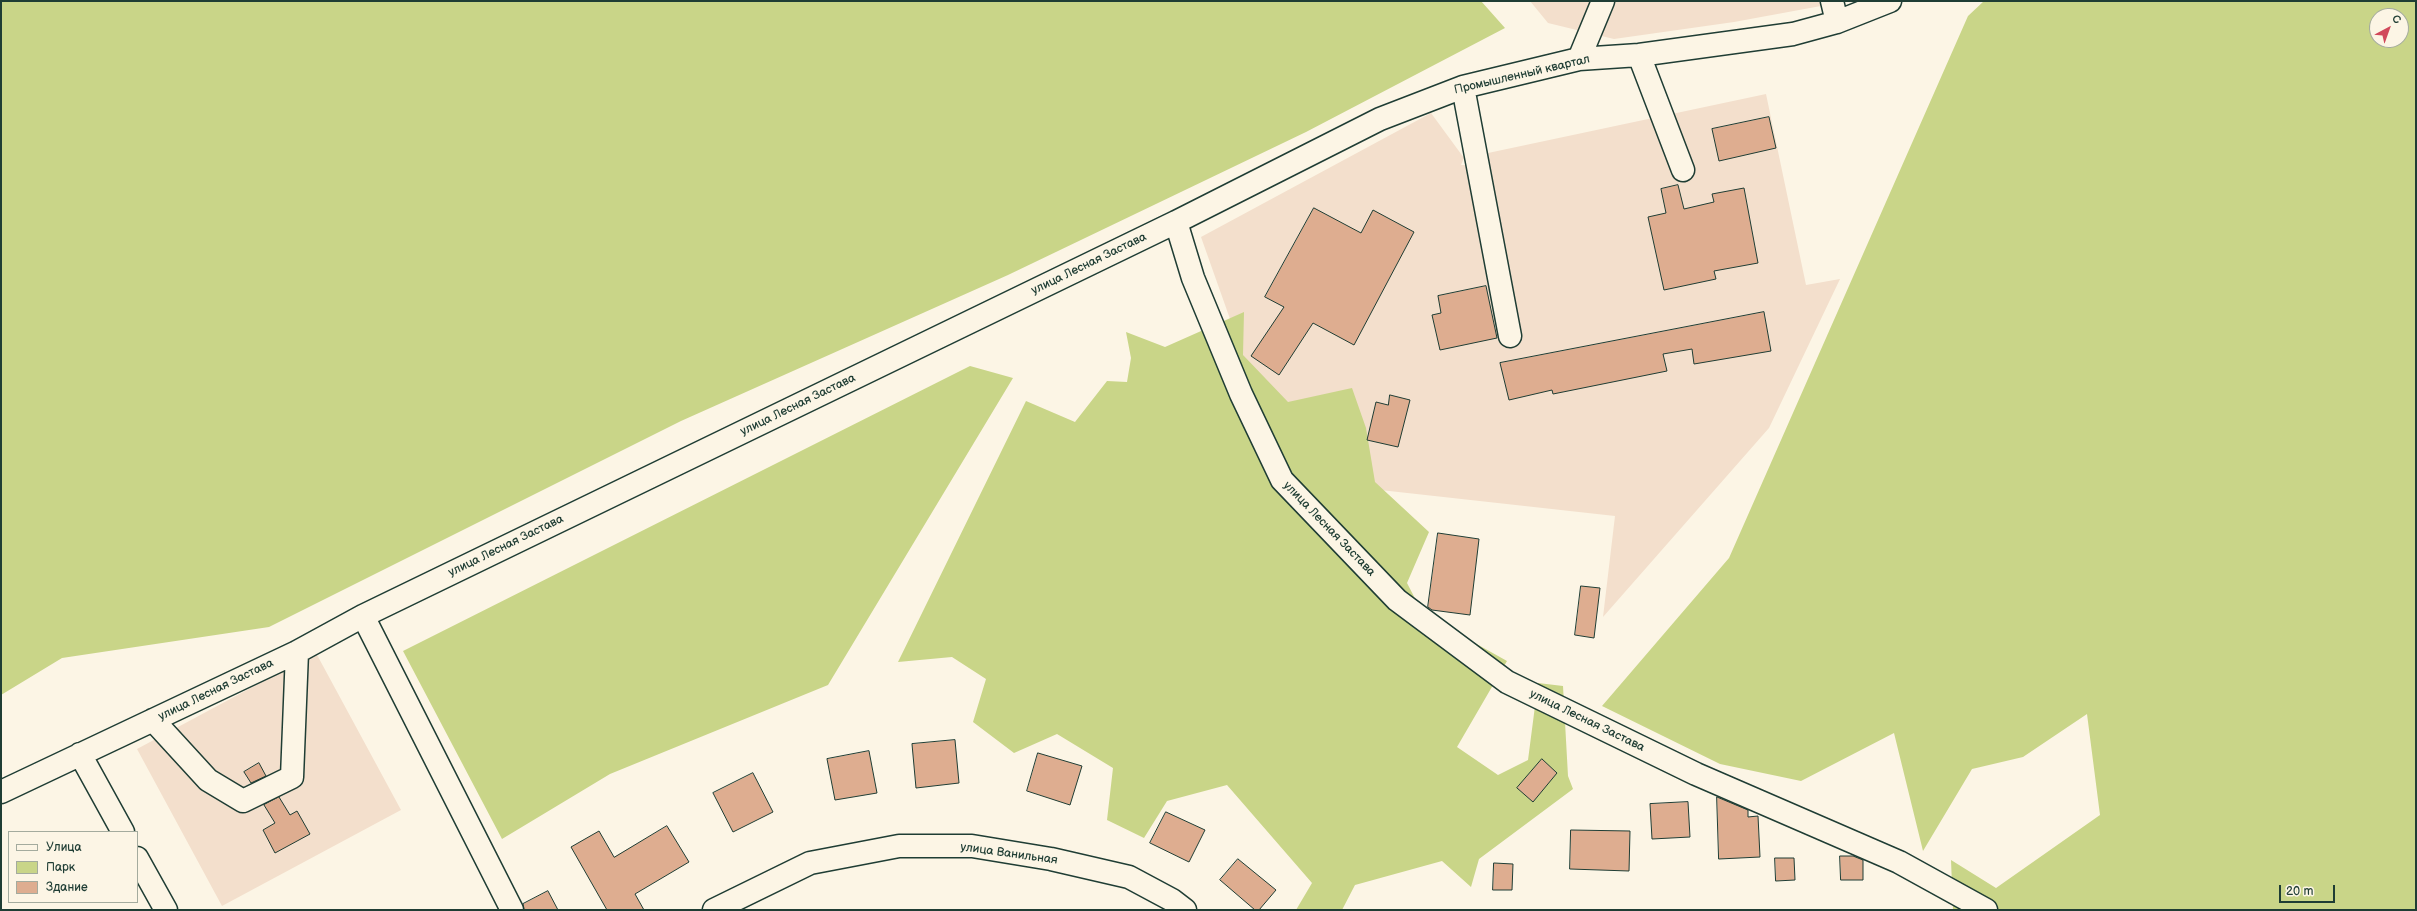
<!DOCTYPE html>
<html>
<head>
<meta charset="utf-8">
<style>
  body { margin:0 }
  #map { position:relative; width:2417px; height:911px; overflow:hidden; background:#fcf5e5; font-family:"Balsamiq Sans",sans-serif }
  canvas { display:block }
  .frame { position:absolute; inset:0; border:2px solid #1f3d34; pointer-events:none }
  .legend { position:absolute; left:8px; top:831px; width:130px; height:72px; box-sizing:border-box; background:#fcf5e5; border:1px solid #a4ab9e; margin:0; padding:5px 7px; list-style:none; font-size:12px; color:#1f3d34 }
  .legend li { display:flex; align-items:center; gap:8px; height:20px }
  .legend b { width:20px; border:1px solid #a4ab9e }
  .north { position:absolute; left:2369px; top:8px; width:40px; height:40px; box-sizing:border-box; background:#fcf5e5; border:1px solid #a4ab9e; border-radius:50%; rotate:41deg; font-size:11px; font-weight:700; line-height:16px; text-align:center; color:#1f3d34 }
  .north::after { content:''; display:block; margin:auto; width:14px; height:18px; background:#d1495b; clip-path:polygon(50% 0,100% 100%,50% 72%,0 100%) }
  .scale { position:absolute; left:2279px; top:885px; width:56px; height:18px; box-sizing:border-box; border:2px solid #1f3d34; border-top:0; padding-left:5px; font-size:12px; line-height:14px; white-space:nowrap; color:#1f3d34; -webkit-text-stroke:3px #fcf5e5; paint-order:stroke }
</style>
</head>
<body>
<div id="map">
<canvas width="2417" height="911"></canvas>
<div class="frame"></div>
<ul class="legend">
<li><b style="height:5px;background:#fcf5e5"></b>Улица</li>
<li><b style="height:11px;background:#c9d588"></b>Парк</li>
<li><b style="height:11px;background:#dead90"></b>Здание</li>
</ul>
<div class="north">С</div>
<div class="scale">20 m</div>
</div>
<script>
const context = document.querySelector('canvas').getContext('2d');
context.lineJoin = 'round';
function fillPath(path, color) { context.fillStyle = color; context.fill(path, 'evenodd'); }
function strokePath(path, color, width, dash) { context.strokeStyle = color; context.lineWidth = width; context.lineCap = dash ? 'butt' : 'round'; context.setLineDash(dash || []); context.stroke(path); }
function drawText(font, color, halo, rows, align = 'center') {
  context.font = font + ' "Balsamiq Sans",sans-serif'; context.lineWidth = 4; context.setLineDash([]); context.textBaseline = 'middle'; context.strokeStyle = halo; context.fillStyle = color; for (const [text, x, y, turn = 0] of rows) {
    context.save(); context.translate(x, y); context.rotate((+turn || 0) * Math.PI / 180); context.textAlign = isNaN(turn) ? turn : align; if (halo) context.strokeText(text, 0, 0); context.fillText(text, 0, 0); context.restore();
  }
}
const built = new Path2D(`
  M 1530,1 L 1848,1 L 1734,22 L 1614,39 L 1548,23 Z
  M 1766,94 L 1806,285 L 1840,279 L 1769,428 L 1603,617 L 1615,516 L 1308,482 L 1258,398 L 1201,237 L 1431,113 L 1464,158 L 1461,165 L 1489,165 L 1488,153 Z
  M 316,653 L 401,810 L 222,906 L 137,749 Z`);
const green = new Path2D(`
  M 1,1 L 1481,1 L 1505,28 L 1306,132 L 1008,275 L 681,421 L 269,627 L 62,658 L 1,695 Z
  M 1984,1 L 2416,1 L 2416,910 L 1953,910 L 1951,860 L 1996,888 L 2100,815 L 2087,714 L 2023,757 L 1972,769 L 1923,851 L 1894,733 L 1801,781 L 1720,764 L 1602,706 L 1729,558 L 1968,16 ZM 2377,16 L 2401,16 L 2401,40 L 2377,40 Z
  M 1244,312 L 1243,355 L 1288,402 L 1352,388 L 1366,428 L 1375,482 L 1429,532 L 1407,583 L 1423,614 L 1507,661 L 1457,747 L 1498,775 L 1528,760 L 1538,683 L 1563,686 L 1568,776 L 1573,789 L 1479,859 L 1471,887 L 1442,861 L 1355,885 L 1342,910 L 1296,910 L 1312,883 L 1227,785 L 1167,801 L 1144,838 L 1107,820 L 1113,768 L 1057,734 L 1014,753 L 973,722 L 986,679 L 952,657 L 898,662 L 1026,401 L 1075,422 L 1107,381 L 1127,382 L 1131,358 L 1126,332 L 1165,347 Z
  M 970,366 L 1013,378 L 828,685 L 610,774 L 502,839 L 403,651 Z`);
const building = new Path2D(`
  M 1769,117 L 1776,148 L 1719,161 L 1712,129 Z
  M 1678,185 L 1684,209 L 1714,202 L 1712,194 L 1744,188 L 1758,263 L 1714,271 L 1716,279 L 1664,290 L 1648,217 L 1666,213 L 1661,189 Z
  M 1314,208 L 1361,233 L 1373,210 L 1414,232 L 1354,345 L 1313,323 L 1279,375 L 1251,356 L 1284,307 L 1265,297 Z
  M 1486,286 L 1497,338 L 1440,350 L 1432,315 L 1441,313 L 1438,296 Z
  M 1764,312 L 1771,351 L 1694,364 L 1692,349 L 1663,354 L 1667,371 L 1553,394 L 1552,390 L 1509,400 L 1500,363 Z
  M 1390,395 L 1410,400 L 1398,447 L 1367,440 L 1376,402 L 1388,405 Z
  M 1438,533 L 1479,539 L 1470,615 L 1432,610 L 1428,607 Z
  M 1581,586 L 1600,588 L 1594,638 L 1575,635 Z
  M 955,740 L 959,783 L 916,788 L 912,744 Z
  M 869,751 L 877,793 L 835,800 L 827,759 Z
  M 1038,753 L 1082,766 L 1070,805 L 1027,791 Z
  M 1542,759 L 1557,773 L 1533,802 L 1517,788 Z
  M 259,763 L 266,776 L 251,783 L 244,772 Z
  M 753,773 L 773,812 L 733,832 L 713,793 Z
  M 279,797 L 290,815 L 297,811 L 310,834 L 275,853 L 263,830 L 275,823 L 264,805 Z
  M 1717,797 L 1748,810 L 1748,817 L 1758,816 L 1760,857 L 1719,859 Z
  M 1688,802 L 1690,837 L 1652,839 L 1650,804 Z
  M 1166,812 L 1205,830 L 1189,862 L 1150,843 Z
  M 667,826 L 689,862 L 635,894 L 644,910 L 607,910 L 571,847 L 599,831 L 614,857 Z
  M 1571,830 L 1630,831 L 1629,871 L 1570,869 Z
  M 1840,856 L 1853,856 L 1863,860 L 1863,880 L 1841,880 Z
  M 1775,858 L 1794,858 L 1795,880 L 1776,881 Z
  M 1238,859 L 1276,890 L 1259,910 L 1255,910 L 1220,880 Z
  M 1494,863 L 1513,864 L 1512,890 L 1493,890 Z
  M 548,891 L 558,910 L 524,910 L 523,904 Z`);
const minor = new Path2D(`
  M 1832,1 L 1837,22
  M 1639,55 L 1683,170
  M 1579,59 L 1603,1
  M 1463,87 L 1510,336
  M 1176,222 L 1380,119 L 1463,87 L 1579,59 L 1639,55 L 1793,34 L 1837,22 L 1890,1
  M 363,616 L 512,910
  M 153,720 L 208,780 L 243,801 L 292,777 L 297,652
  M 80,754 L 123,832
  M 1,792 L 297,652 L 363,616 L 1176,222 L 1193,278 L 1241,394 L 1282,480 L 1397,600 L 1507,682 L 1696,774 L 1899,862 L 1986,910
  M 137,858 L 166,910
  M 714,910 L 810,863 L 899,846 L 972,846 L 1051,859 L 1129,877 L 1172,900 L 1185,910`);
const streetNames = [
  ["Промышленный квартал",1522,75,-13],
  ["улица Лесная Застава",1089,264,-26],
  ["улица Лесная Застава",798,405,-26],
  ["улица Лесная Застава",1329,529,46],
  ["улица Лесная Застава",506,546,-26],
  ["улица Лесная Застава",216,690,-26],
  ["улица Лесная Застава",1587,721,26],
  ["улица Ванильная",1009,854,8]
];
fillPath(built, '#f3dfcc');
fillPath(green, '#c9d588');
fillPath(building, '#dead90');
strokePath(building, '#1f3d34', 1);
strokePath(minor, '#1f3d34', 25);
strokePath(minor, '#fcf5e5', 22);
drawText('12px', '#1f3d34', '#fcf5e5', streetNames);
</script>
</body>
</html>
